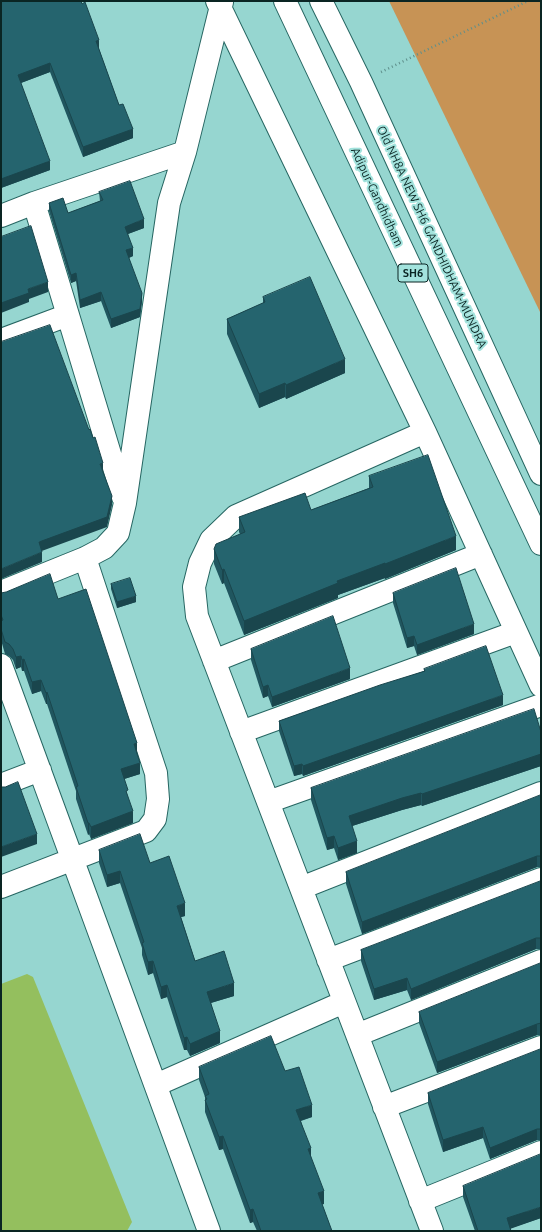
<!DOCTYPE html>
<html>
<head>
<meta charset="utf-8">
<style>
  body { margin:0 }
  #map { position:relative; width:542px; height:1232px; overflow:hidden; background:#96d6d0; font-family:Ubuntu,sans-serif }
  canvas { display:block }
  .frame { position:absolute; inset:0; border:2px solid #0a2523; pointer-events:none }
</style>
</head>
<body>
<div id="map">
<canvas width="542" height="1232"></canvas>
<div class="frame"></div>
</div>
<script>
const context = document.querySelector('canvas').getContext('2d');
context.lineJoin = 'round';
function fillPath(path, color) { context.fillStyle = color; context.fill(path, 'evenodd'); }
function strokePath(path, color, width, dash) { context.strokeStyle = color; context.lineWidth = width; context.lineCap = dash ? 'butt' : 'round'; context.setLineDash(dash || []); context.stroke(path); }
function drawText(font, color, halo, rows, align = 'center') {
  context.font = font + ' Ubuntu,sans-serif'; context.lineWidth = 4; context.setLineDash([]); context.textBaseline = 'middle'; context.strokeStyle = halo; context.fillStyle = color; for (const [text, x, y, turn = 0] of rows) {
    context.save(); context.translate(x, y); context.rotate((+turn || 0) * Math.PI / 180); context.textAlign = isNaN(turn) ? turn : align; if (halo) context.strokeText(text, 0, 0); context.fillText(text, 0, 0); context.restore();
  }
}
const green = new Path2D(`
  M 389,1 L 541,1 L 541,314 Z`);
const water = new Path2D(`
  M 27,974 L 33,977 L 132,1222 L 127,1231 L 1,1231 L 1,984 Z`);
const path = new Path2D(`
  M 381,72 L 528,1`);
const minor = new Path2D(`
  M 217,1 L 425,432 L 541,686
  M 34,203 L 123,497
  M 1,216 L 34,203 L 185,152
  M 1,340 L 68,315
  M 425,432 L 236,516 L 211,540 L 200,563 L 194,587 L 197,616 L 432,1231
  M 1,592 L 85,558 L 104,548 L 118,533 L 125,503 L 169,203 L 185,152 L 222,2
  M 214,661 L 481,554
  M 1,665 L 209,1231
  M 241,732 L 516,632
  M 1,785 L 40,770
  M 268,802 L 541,705
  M 1,887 L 146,831 L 155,819 L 158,799 L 156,773 L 85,558
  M 301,888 L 541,793
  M 328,960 L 541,879
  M 357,1035 L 541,961
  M 156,1085 L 344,1002
  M 384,1107 L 541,1047
  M 420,1201 L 541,1152`);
const primary = new Path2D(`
  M 285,1 L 541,544
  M 321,1 L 361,82 L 541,474`);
const wall = new Path2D(`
  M 1,1 L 99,49 L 119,105 L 133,138 L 83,157 L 50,72 L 21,83 L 50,170 L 1,188 Z
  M 99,192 L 144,228 L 128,234 L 133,256 L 129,258 L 142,301 L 140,317 L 111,328 L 101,301 L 80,308 L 76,281 L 71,283 L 49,211 L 49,203 L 68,213 L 100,201 Z
  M 263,297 L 345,373 L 286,399 L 285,397 L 259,408 L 227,334 L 227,319 L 263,303 Z
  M 369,476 L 456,550 L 385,579 L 385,578 L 338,595 L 338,598 L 244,635 L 224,583 L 222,584 L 214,564 L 214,549 L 240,534 L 239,532 L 239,517 L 311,510 L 369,488 Z
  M 111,584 L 136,602 L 117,608 L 111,589 Z
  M 1,593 L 58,599 L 137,752 L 140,774 L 124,779 L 133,823 L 91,839 L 89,834 L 88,835 L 76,799 L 76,791 L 47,704 L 46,704 L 41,691 L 32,694 L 24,671 L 22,671 L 21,667 L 16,669 L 13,660 L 9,656 L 5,654 L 1,640 Z
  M 393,593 L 474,634 L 417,655 L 414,646 L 407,648 L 393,603 Z
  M 251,649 L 350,679 L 272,707 L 268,696 L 263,698 L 251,660 Z
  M 424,669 L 503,705 L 303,776 L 302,774 L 294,776 L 279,731 L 279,721 L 424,671 Z
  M 541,732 L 541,766 L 422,806 L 421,805 L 402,810 L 352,826 L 357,853 L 338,860 L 334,848 L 327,850 L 311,800 L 311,788 Z
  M 541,795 L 541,867 L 537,867 L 362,934 L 346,884 L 346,872 Z
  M 99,850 L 150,863 L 185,916 L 181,917 L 195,961 L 234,996 L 211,1003 L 220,1043 L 190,1056 L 187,1050 L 184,1050 L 167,997 L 161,999 L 153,973 L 148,975 L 142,955 L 142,948 L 120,883 L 107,887 L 99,863 Z
  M 541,881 L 541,949 L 536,949 L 411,1000 L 407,990 L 374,1000 L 361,961 L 361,950 Z
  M 541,963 L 541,1035 L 537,1035 L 437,1073 L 419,1023 L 419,1012 Z
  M 541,1049 L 541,1140 L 537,1140 L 490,1159 L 483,1138 L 443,1152 L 428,1104 L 428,1093 Z
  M 199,1067 L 285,1071 L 312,1117 L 301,1121 L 324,1204 L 322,1204 L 332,1231 L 257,1231 L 253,1222 L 250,1223 L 223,1149 L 219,1150 L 205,1112 L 205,1097 L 199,1080 Z
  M 463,1186 L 541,1218 L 511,1228 L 511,1231 L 475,1231 L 463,1197 Z`);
const shadedWall = new Path2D(`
  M 99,40 L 99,49 L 96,50 L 96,41 Z
  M 50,63 L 50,72 L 18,84 L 18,75 Z
  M 133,129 L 133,138 L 83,157 L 83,147 Z
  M 50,161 L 50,170 L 1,188 L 1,179 Z
  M 144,219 L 144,228 L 125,235 L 125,227 Z
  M 133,248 L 133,256 L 126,259 L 126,250 Z
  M 76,273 L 76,281 L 71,283 L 71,275 Z
  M 48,282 L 48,292 L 29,299 L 29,302 L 1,313 L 1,303 L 28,289 Z
  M 101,292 L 101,301 L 80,308 L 80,300 Z
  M 142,293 L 142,301 L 140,317 L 111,328 L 111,319 Z
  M 345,359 L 345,373 L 286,399 L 286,385 Z
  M 285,383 L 285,397 L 259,408 L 259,394 Z
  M 103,463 L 103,473 L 100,464 Z
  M 112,496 L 112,505 L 107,527 L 39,552 L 39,542 Z
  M 456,536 L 456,550 L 385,579 L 385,564 Z
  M 42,552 L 42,562 L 1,579 L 1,569 Z
  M 385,563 L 385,578 L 338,595 L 338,598 L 244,635 L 244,621 L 337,581 Z
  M 224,569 L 224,583 L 222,584 L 222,570 Z
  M 136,596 L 136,602 L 117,608 L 117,602 Z
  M 474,624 L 474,634 L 417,655 L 417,645 Z
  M 414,636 L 414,646 L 407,648 L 407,638 Z
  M 21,656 L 21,667 L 16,669 L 16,657 Z
  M 24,659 L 24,671 L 22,671 L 22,660 Z
  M 350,668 L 350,679 L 272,707 L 272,697 Z
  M 41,680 L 41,691 L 32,694 L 32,682 Z
  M 268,685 L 268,696 L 263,698 L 263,687 Z
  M 47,692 L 47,704 L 46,704 L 46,693 Z
  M 503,695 L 503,705 L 303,776 L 303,766 Z
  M 137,743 L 137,754 L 134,744 Z
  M 541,754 L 541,766 L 422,806 L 422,794 Z
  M 2,761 L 2,771 L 1,772 L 1,762 Z
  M 140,763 L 140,774 L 121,780 L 121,769 Z
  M 302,764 L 302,774 L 294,776 L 294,766 Z
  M 421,793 L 421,805 L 402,810 L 349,827 L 349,816 L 402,798 Z
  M 133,811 L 133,823 L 91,839 L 91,827 Z
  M 88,823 L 89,823 L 89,834 L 88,835 Z
  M 37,834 L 37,844 L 1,857 L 1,847 Z
  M 334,836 L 334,848 L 327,850 L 327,838 Z
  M 357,841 L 357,853 L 338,860 L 338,848 Z
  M 537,856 L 537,867 L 362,934 L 362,922 Z
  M 120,871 L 120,883 L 107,887 L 107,875 Z
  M 185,903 L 185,916 L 177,918 L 177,906 Z
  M 536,938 L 536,949 L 411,1000 L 411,989 Z
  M 153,961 L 153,973 L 148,975 L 148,962 Z
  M 407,978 L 407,990 L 374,1000 L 374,989 Z
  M 234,983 L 234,996 L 207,1004 L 207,992 Z
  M 167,985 L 167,997 L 161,999 L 161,987 Z
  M 537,1024 L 537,1035 L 437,1073 L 437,1062 Z
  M 220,1031 L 220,1043 L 190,1056 L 190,1044 Z
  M 187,1037 L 187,1050 L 184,1050 L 184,1038 Z
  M 312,1105 L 312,1117 L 296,1122 L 296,1110 Z
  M 483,1127 L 483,1138 L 443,1152 L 443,1140 Z
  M 537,1129 L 537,1140 L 490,1159 L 490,1148 Z
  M 223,1136 L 223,1149 L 219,1150 L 219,1137 Z
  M 311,1148 L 311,1160 L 308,1149 Z
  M 324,1191 L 324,1204 L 318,1206 L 318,1193 Z
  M 541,1207 L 541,1218 L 507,1230 L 507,1218 Z
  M 253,1209 L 253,1222 L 250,1223 L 250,1210 Z`);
const building = new Path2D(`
  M 1,1 L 81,1 L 82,4 L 85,2 L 99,40 L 96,41 L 119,105 L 123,104 L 133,129 L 83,147 L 50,63 L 18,75 L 50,161 L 1,179 Z
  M 130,181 L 144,219 L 125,227 L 133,248 L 126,250 L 142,293 L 140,309 L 111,319 L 101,292 L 80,300 L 76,273 L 71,275 L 49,203 L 63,198 L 68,213 L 103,200 L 99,192 Z
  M 31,226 L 48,282 L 28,289 L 29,293 L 1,303 L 1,237 Z
  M 310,277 L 345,359 L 286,385 L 285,383 L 259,394 L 227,319 L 265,302 L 263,297 Z
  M 50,325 L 89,430 L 90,429 L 93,438 L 95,437 L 103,463 L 100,464 L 112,496 L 107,517 L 39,542 L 42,552 L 1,569 L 1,342 Z
  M 428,455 L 456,536 L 385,564 L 385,563 L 337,581 L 338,583 L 244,621 L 224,569 L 222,570 L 214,549 L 216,544 L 245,532 L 239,517 L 305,493 L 311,510 L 373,487 L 369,476 Z
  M 456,568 L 474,624 L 417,645 L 414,636 L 407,638 L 393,593 Z
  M 50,574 L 58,599 L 86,589 L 137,743 L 134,744 L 140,763 L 121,769 L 128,790 L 126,791 L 133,811 L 91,827 L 89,823 L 88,823 L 76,787 L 78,786 L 47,692 L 46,693 L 41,680 L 32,682 L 24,659 L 22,660 L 21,656 L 16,657 L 13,649 L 9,644 L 5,642 L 1,629 L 1,621 L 3,620 L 1,615 L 1,593 L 6,592 Z
  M 130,578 L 136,596 L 117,602 L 111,584 Z
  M 333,616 L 350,668 L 272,697 L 268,685 L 263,687 L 251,649 Z
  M 486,646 L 503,695 L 303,766 L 302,764 L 294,766 L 279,721 L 380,685 L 425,671 L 424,669 Z
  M 534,709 L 541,732 L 541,754 L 422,794 L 421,793 L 402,798 L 349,816 L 357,841 L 338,848 L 334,836 L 327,838 L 311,788 Z
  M 18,782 L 37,834 L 1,847 L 1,787 L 5,787 Z
  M 541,795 L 541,856 L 537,856 L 362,922 L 346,872 Z
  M 140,834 L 150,863 L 169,856 L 185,903 L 177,906 L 195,961 L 224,951 L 234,983 L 207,992 L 220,1031 L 190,1044 L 187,1037 L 184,1038 L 167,985 L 161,987 L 153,961 L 148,962 L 142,943 L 144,942 L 120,871 L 107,875 L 99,850 Z
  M 541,881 L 541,938 L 536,938 L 411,989 L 407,978 L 374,989 L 361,950 Z
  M 541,963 L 541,1023 L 537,1024 L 437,1062 L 419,1012 Z
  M 271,1036 L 285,1071 L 299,1067 L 312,1105 L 296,1110 L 311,1148 L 308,1149 L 324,1191 L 318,1193 L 332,1231 L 261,1231 L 253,1209 L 250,1210 L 223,1136 L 219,1137 L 205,1100 L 207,1099 L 205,1096 L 209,1094 L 199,1067 Z
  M 541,1049 L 541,1129 L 537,1129 L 490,1148 L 483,1127 L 443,1140 L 428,1093 Z
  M 541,1154 L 541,1207 L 507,1218 L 511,1231 L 478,1231 L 463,1186 Z`);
const shields = [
  [413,273,30]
];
const shieldNames = [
  ["SH6",413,273]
];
const streetNames = [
  ["Adipur-Gandhidham",377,197,65],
  ["Old NH8A NEW SH6 GANDHIDHAM-MUNDRA",432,237,65]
];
fillPath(green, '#c79355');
fillPath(water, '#94bf5e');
strokePath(minor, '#266662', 24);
strokePath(primary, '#266662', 24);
strokePath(path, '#5e8f8b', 2.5, [1, 3]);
strokePath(minor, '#fff', 22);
strokePath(primary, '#fff', 22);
fillPath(wall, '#20565f');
fillPath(shadedWall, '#1a464d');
fillPath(building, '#25646e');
strokePath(building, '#1a464d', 1);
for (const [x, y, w] of shields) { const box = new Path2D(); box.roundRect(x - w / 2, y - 9, w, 18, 3); context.fillStyle = '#a3e3dd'; context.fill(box); strokePath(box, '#0a2523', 1); }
drawText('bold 11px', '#0a2523', null, shieldNames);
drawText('12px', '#0a2523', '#a3e3dd', streetNames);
</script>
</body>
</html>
